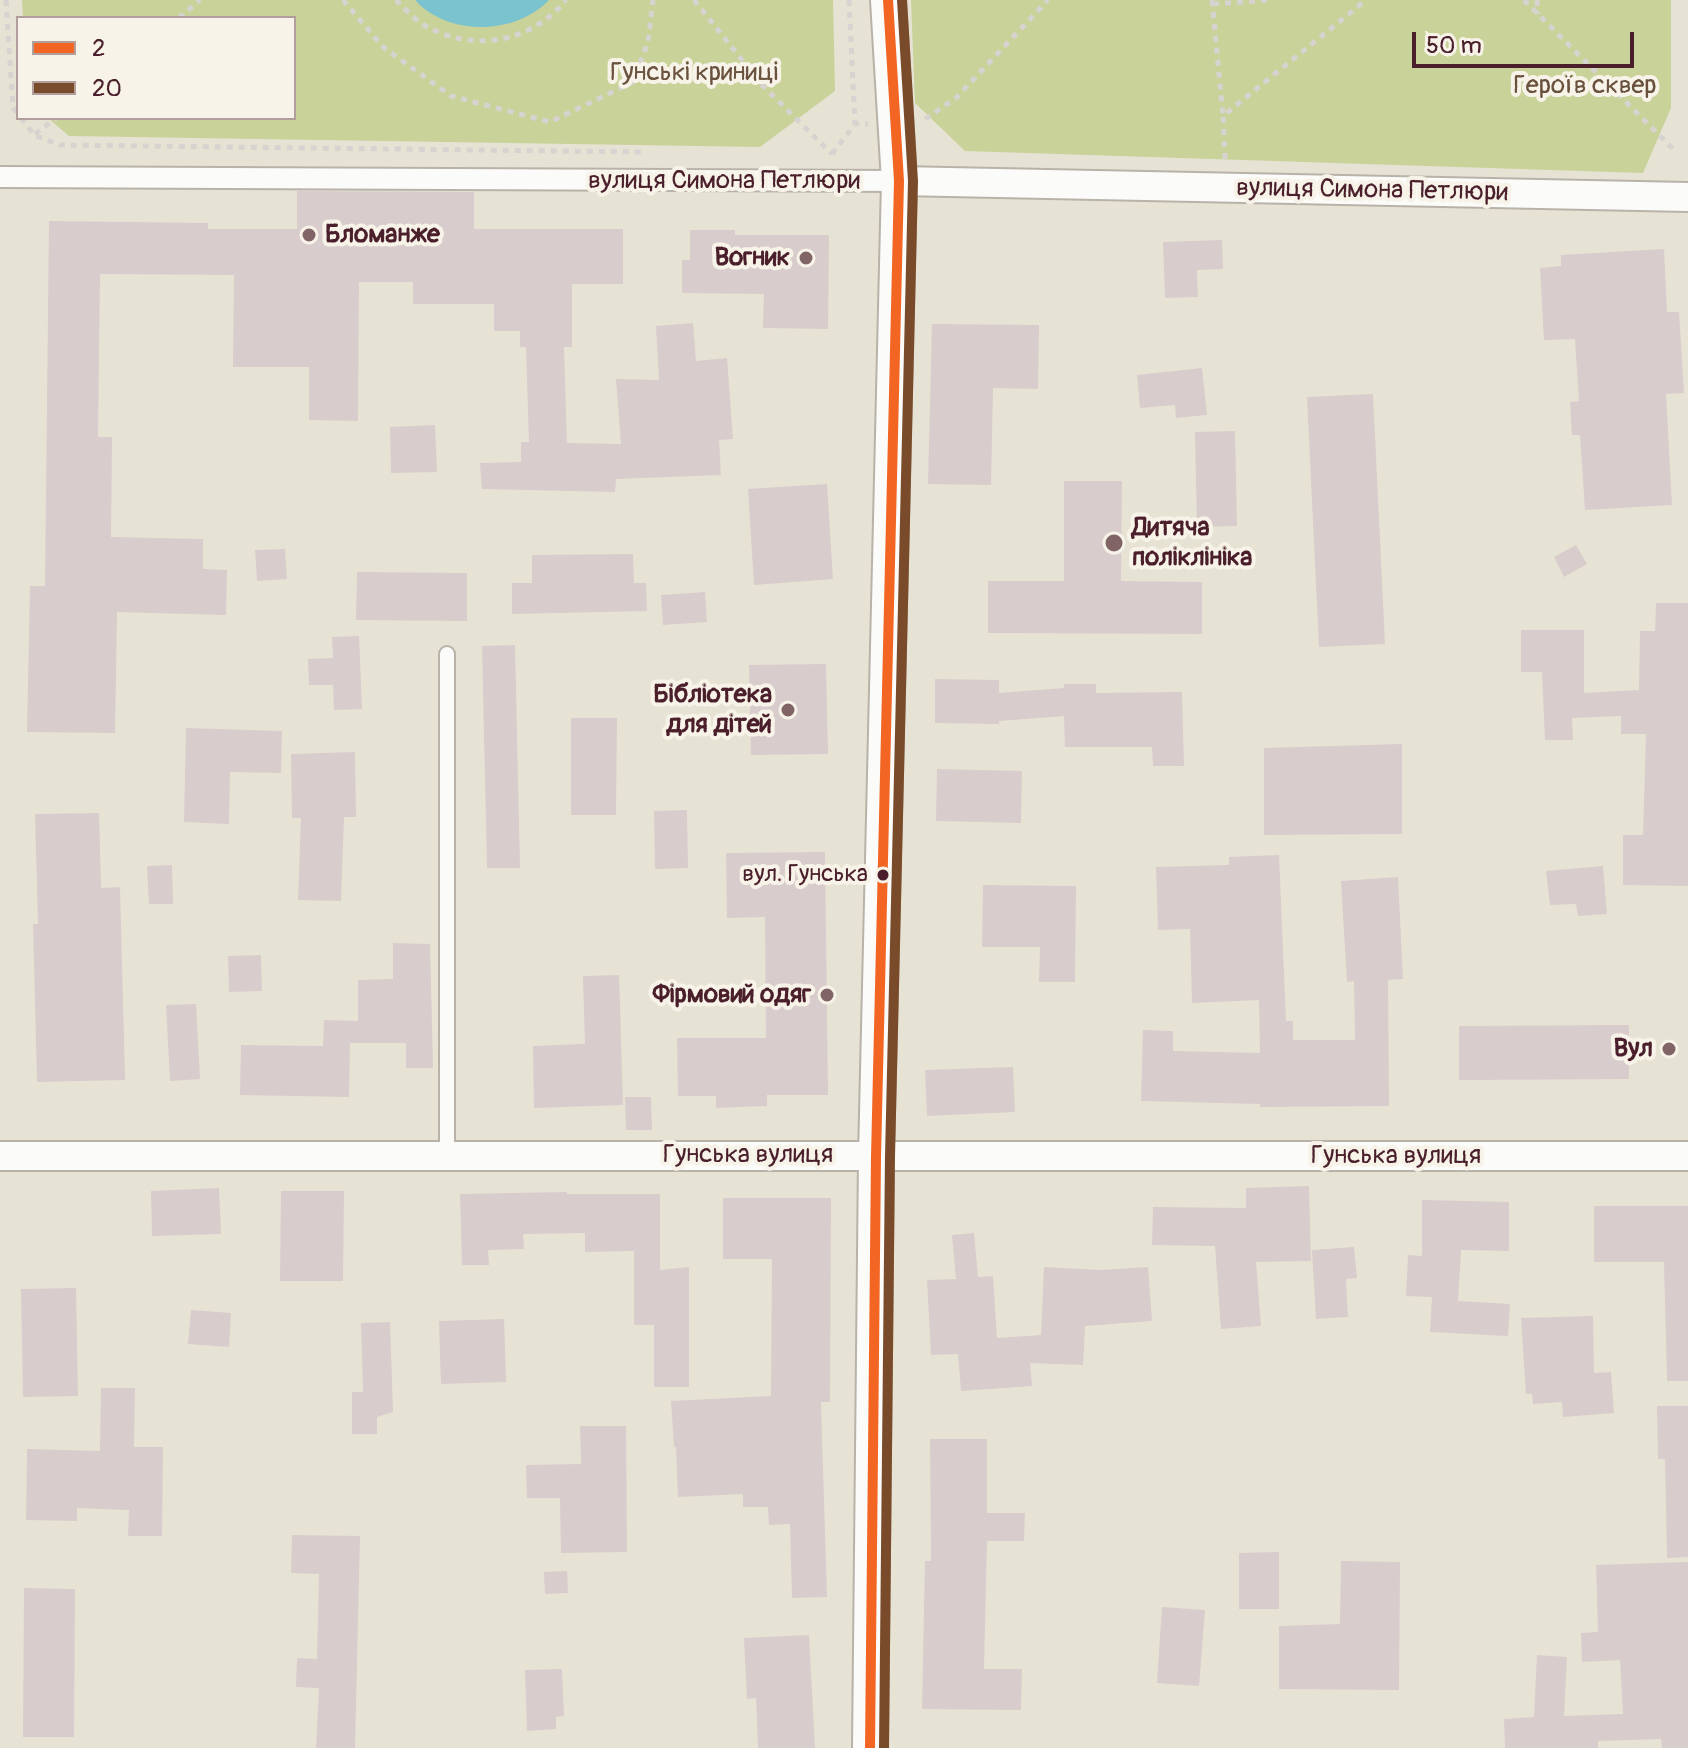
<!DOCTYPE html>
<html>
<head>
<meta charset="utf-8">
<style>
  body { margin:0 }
  #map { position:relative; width:1688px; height:1748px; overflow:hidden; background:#e7e3d4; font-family:Pangolin,sans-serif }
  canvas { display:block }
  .legend { position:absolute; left:16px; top:16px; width:280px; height:104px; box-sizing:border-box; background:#f7f3e8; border:2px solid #b29e9c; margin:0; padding:10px 14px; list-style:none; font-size:24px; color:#4a1f2b }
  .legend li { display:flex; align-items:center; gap:16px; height:40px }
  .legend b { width:40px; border:2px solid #b29e9c }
  .scale { position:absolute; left:1412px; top:32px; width:222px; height:36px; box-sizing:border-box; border:4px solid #4a1f2b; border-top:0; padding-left:10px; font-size:24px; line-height:28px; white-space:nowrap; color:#4a1f2b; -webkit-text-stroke:6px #f7f3e8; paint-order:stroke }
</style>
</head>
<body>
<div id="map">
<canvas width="1688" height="1748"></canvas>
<ul class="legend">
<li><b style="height:10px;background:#f26522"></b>2</li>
<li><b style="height:10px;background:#7a4b2a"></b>20</li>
</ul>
<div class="scale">50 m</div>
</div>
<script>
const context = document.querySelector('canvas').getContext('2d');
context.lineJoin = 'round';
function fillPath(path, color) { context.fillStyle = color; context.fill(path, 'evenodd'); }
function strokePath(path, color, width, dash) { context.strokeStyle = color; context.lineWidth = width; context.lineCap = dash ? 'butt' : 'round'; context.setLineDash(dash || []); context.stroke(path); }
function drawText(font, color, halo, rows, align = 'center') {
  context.font = font + ' Pangolin,sans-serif'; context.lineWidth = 8; context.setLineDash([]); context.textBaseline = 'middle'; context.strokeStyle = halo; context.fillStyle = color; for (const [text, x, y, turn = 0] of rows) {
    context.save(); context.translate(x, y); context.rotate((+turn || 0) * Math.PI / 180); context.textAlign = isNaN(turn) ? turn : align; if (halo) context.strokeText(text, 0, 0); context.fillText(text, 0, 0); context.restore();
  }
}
const green = new Path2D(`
  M 22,0 L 833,0 L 835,91 L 760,147 L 69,136 L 48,118 L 294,118 L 294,18 L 23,18 Z
  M 911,0 L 1671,0 L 1671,108 L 1643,173 L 965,151 L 915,103 Z`);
const water = new Path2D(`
  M 415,0 L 549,0 C 516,35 448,37 415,0 Z`);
const building = new Path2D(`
  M 297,191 L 474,192 L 474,229 L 623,229 L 623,284 L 572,284 L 572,347 L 564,347 L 567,443 L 621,444 L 616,379 L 659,380 L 656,326 L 693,323 L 696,361 L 727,358 L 733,439 L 719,440 L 721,475 L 616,479 L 615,492 L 482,489 L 480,463 L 521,462 L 521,442 L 529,442 L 526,347 L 520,347 L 520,331 L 494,331 L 494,304 L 413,304 L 413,282 L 359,282 L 358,421 L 309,420 L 309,367 L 233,367 L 234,275 L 100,274 L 98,437 L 112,437 L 111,537 L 203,539 L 203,569 L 227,570 L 226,615 L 117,612 L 115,733 L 27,732 L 30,586 L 45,586 L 49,221 L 208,223 L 208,229 L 297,229 Z
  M 690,230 L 735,230 L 735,235 L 829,235 L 828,329 L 763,328 L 764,294 L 682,293 L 682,260 L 690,260 Z
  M 1222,240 L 1223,269 L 1197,270 L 1198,297 L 1165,298 L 1163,242 Z
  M 1664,249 L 1667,312 L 1679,312 L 1684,393 L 1666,394 L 1672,505 L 1585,510 L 1580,435 L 1572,435 L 1570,402 L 1579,401 L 1575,339 L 1544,340 L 1540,268 L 1561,266 L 1561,255 Z
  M 932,324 L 1039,325 L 1038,389 L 993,388 L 991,485 L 928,484 Z
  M 1202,368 L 1207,415 L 1176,418 L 1175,405 L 1140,408 L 1137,375 Z
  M 1373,394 L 1385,644 L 1319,647 L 1307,397 Z
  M 435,425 L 437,472 L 391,473 L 390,427 Z
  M 1235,431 L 1237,526 L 1197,527 L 1195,432 Z
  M 1064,481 L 1122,481 L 1121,581 L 1202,582 L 1202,634 L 988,633 L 988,581 L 1064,581 Z
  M 827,484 L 833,579 L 754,585 L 748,489 Z
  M 1576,545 L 1587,564 L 1564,577 L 1554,557 Z
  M 285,549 L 287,579 L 257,581 L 255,550 Z
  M 633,554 L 634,583 L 646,583 L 647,611 L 512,614 L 512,583 L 532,583 L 532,555 Z
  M 357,572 L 467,573 L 467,621 L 356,620 Z
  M 705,592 L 707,622 L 663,625 L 661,595 Z
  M 1656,603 L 1688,603 L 1688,886 L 1623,885 L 1623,835 L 1643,835 L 1646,734 L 1621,734 L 1621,716 L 1572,718 L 1573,740 L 1545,740 L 1542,672 L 1521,672 L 1521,630 L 1584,630 L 1584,693 L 1639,690 L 1640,631 L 1655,631 Z
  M 359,636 L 362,709 L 334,710 L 333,685 L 309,685 L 308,659 L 333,658 L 332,637 Z
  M 515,645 L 520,868 L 487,868 L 482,646 Z
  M 826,664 L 828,754 L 751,755 L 749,665 Z
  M 935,679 L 999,680 L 999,693 L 1064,688 L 1064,684 L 1096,684 L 1096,693 L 1182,692 L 1184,766 L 1153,766 L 1152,747 L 1065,747 L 1064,716 L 999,721 L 999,724 L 935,723 Z
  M 571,718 L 617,718 L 616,815 L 571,815 Z
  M 186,728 L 282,731 L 281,773 L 230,772 L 229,824 L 184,822 Z
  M 1402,744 L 1402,834 L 1264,835 L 1264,748 Z
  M 355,752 L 356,817 L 344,817 L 341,901 L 298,900 L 301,818 L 292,818 L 291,754 Z
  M 937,769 L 1022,771 L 1021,823 L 936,821 Z
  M 687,810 L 688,868 L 655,869 L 654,811 Z
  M 99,813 L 101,888 L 120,887 L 125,1080 L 37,1082 L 33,924 L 38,924 L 35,814 Z
  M 825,852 L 828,1095 L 767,1095 L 767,1106 L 716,1108 L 716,1096 L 678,1096 L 677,1038 L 766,1038 L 765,917 L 727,918 L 726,853 Z
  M 1279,855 L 1286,1021 L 1293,1021 L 1293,1040 L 1355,1040 L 1354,981 L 1347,982 L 1341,881 L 1398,877 L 1403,979 L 1388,980 L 1389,1106 L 1260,1107 L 1260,1104 L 1141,1101 L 1143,1030 L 1173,1031 L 1173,1051 L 1260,1053 L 1259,1000 L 1192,1003 L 1190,929 L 1158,930 L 1156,867 L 1229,865 L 1229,857 Z
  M 172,865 L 173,904 L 149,904 L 147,866 Z
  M 1603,866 L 1607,914 L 1578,916 L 1576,904 L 1550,905 L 1546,871 Z
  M 983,885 L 1076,886 L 1075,982 L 1039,982 L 1040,947 L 982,947 Z
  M 393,943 L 430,944 L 433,1068 L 406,1068 L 406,1043 L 350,1043 L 349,1097 L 240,1095 L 241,1045 L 323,1046 L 324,1020 L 358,1021 L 358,980 L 393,979 Z
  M 261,955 L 262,991 L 229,992 L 228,956 Z
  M 619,975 L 623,1105 L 534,1108 L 533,1046 L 585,1044 L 583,976 Z
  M 196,1004 L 200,1079 L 170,1081 L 166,1005 Z
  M 1629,1025 L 1629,1079 L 1459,1080 L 1459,1026 Z
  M 1013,1067 L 1015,1112 L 927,1116 L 925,1070 Z
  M 625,1097 L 651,1097 L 652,1130 L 626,1130 Z
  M 1309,1186 L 1311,1261 L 1256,1262 L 1261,1326 L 1221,1329 L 1215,1246 L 1152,1245 L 1153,1207 L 1246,1208 L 1246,1188 Z
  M 219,1188 L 221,1234 L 152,1236 L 151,1191 Z
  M 281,1191 L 344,1191 L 343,1281 L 280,1281 Z
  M 567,1192 L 567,1194 L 660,1194 L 660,1270 L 689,1267 L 689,1387 L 654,1387 L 654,1325 L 634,1325 L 634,1251 L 585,1252 L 585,1233 L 523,1234 L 524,1249 L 488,1250 L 489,1265 L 462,1265 L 460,1194 Z
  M 723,1198 L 831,1198 L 830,1402 L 821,1402 L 827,1597 L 792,1598 L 790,1524 L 769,1525 L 768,1507 L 743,1507 L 743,1494 L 678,1497 L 676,1447 L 674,1447 L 671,1401 L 771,1396 L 772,1259 L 723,1259 Z
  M 1422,1200 L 1509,1202 L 1509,1251 L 1461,1250 L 1458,1301 L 1510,1304 L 1508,1336 L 1430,1332 L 1432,1297 L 1406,1296 L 1408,1255 L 1422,1256 Z
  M 1594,1206 L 1688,1206 L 1688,1381 L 1667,1381 L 1664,1262 L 1594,1262 Z
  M 974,1233 L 978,1277 L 993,1276 L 997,1338 L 1041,1335 L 1044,1267 L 1100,1270 L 1148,1267 L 1152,1321 L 1085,1326 L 1083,1365 L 1030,1363 L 1032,1386 L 961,1391 L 958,1354 L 931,1355 L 927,1280 L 956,1279 L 952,1235 Z
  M 1354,1247 L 1357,1278 L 1346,1279 L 1348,1317 L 1316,1319 L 1312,1250 Z
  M 76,1288 L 78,1396 L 23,1397 L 21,1289 Z
  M 191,1310 L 231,1313 L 229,1347 L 188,1344 Z
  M 1593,1316 L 1594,1373 L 1611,1372 L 1614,1413 L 1563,1417 L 1562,1402 L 1533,1404 L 1532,1394 L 1526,1394 L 1521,1318 Z
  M 504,1319 L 506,1382 L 441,1384 L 439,1321 Z
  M 390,1322 L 393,1412 L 377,1417 L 377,1434 L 352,1434 L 352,1392 L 363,1392 L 361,1323 Z
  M 101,1388 L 135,1388 L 134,1447 L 163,1447 L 162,1536 L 128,1536 L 129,1510 L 77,1508 L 77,1521 L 26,1520 L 27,1449 L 100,1451 Z
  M 1657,1406 L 1688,1406 L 1688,1557 L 1667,1558 L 1665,1459 L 1658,1459 Z
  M 580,1426 L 626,1426 L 627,1552 L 561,1553 L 560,1498 L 527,1498 L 526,1465 L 581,1464 Z
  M 930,1439 L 987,1439 L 987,1513 L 1025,1513 L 1024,1541 L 987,1541 L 984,1669 L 1022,1669 L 1021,1710 L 922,1709 L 925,1561 L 931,1561 Z
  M 292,1535 L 360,1536 L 355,1748 L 316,1748 L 319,1688 L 296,1687 L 297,1658 L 317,1659 L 319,1574 L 291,1573 Z
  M 1279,1552 L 1279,1609 L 1239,1609 L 1239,1553 Z
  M 1341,1561 L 1400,1562 L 1399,1690 L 1279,1689 L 1279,1626 L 1340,1624 Z
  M 1688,1562 L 1688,1748 L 1662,1748 L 1661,1739 L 1598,1741 L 1598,1748 L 1505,1748 L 1504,1719 L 1534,1717 L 1537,1655 L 1567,1657 L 1564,1716 L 1623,1714 L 1620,1660 L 1582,1662 L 1581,1633 L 1598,1632 L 1596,1565 Z
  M 567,1571 L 568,1593 L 545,1594 L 544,1572 Z
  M 24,1588 L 75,1589 L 74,1737 L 23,1737 Z
  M 1162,1607 L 1205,1610 L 1199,1686 L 1157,1683 Z
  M 809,1635 L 815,1748 L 758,1748 L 756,1698 L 747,1699 L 744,1638 Z
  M 562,1669 L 564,1716 L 556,1717 L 556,1729 L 527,1731 L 525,1670 Z`);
const path = new Path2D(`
  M 6,0 L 13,108 L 18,114
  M 343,0 L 383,47 L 451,96 L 550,122 L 633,82 L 648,42 L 653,0
  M 396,0 C 404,8 414,19 424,25 C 472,53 531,43 566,0
  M 694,0 L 762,85 L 832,154
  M 849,0 L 855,124
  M 1212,0 L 1223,116
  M 1524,0 L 1676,152
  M 1537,0 L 1538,14
  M 1213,4 L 1270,0
  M 179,18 L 200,0
  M 21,118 L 34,135 L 60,145 L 643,152
  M 925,119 L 956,98 L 1048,0
  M 35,134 L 56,118
  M 832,154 L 855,124 L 868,124
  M 1225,159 L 1223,116 L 1366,0`);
const service = new Path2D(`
  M 447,1155 L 447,654`);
const pedestrian = new Path2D(`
  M 0,177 L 899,181`);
const minor = new Path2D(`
  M 899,181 L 1688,197
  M 0,1156 L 1688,1156`);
const tertiary = new Path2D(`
  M 870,1748 L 876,1156 L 899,181 L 888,0`);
const bus1 = new Path2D(`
  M 870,1748 L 876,1156 L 899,181 L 888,0`);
const bus2 = new Path2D(`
  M 884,1748 L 890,1156 L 913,181 L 902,0`);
const markers = [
  [309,235,8,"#816466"],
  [806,258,8,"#816466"],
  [1114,543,10,"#816466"],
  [788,710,8,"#816466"],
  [883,875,7,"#4a1f2b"],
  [827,995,8,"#816466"],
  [1669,1049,8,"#816466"]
];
const busNames = [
  ["вул. Гунська",868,875]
];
const parkNames = [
  ["Гунські криниці",694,73],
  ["Героїв сквер",1585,86]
];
const streetNames = [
  ["вулиця Симона Петлюри",724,181],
  ["вулиця Симона Петлюри",1372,191,1],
  ["Гунська вулиця",748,1155],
  ["Гунська вулиця",1396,1156]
];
const poiNames = [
  ["Бломанже",325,235,"left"],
  ["Вогник",790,258],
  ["Дитяча",1132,528,"left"],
  ["поліклініка",1132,558,"left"],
  ["Бібліотека",772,695],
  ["для дітей",772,725],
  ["Фірмовий одяг",811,995],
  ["Вул",1653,1049]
];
fillPath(green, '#c9d299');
fillPath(water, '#7bc3ce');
fillPath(building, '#d9cccc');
strokePath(service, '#b8b2a9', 18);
strokePath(pedestrian, '#b8b2a9', 24);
strokePath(minor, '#b8b2a9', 32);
strokePath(tertiary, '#b8b2a9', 38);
strokePath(path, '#d6d3d0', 5, [6, 6]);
strokePath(service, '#fbfbf9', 14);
strokePath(pedestrian, '#fbfbf9', 20);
strokePath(minor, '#fbfbf9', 28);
strokePath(tertiary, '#fbfbf9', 34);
strokePath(bus1, '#f26522', 10);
strokePath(bus2, '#7a4b2a', 10);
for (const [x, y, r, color] of markers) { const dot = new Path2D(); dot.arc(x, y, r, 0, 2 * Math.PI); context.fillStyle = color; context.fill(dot); strokePath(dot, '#f7f3e8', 3); }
drawText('24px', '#4a1f2b', '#f7f3e8', busNames, 'right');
drawText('26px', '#69513e', '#f7f3e8', parkNames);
drawText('26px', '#4a1f2b', '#f7f3e8', streetNames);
drawText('bold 26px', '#4a1f2b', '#f7f3e8', poiNames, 'right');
</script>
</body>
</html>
